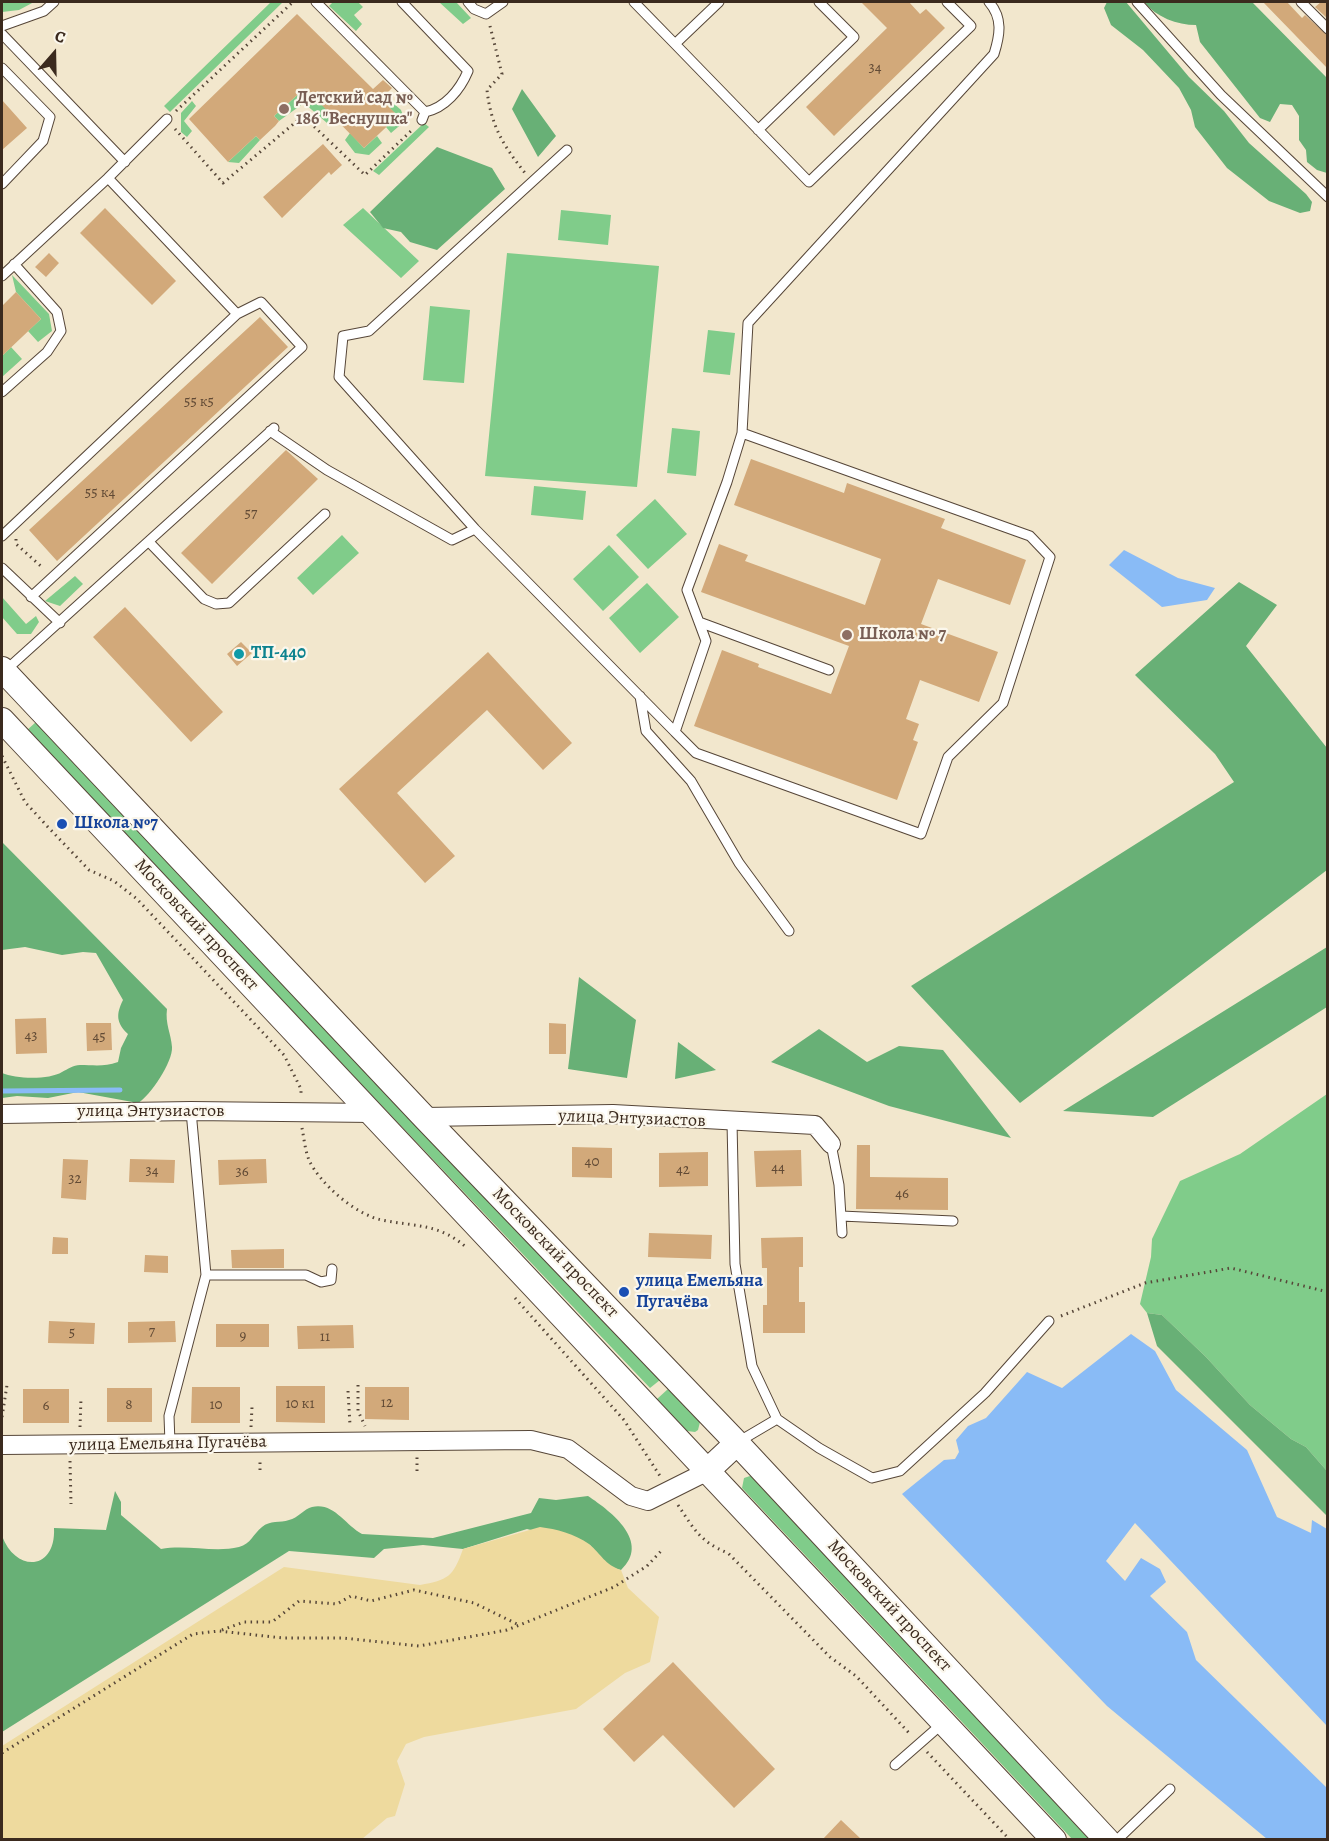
<!DOCTYPE html>
<html>
<head>
<meta charset="utf-8">
<style>
	body { margin:0 }
	#map { position:relative; width:1329px; height:1841px; overflow:hidden; background:#f2e7cd; font-family:Alegreya,serif }
	canvas { display:block }
	.frame { position:absolute; inset:0; border:3px solid #3b2a1e; pointer-events:none }
	.north { position:absolute; left:24px; top:24px; width:60px; height:60px; -webkit-text-stroke:4px #fbf7ec; paint-order:stroke; rotate:20deg; font-size:16px; font-weight:700; line-height:24px; text-align:center; color:#3b2a1e }
	.north::after { content:''; display:block; margin:auto; width:21px; height:27px; background:#3b2a1e; clip-path:polygon(50% 0,100% 100%,50% 72%,0 100%) }
</style>
</head>
<body>
<div id="map">
<canvas width="1329" height="1841"></canvas>
<div class="frame"></div>
<div class="north">С</div>
</div>
<script>
const ctx = document.querySelector('canvas').getContext('2d');
ctx.lineJoin = 'round';
function paint(path, color) {
  ctx.fillStyle = color;
  ctx.fill(path, 'evenodd');
}
function trace(path, color, width, dash) {
  ctx.strokeStyle = color;
  ctx.lineWidth = width;
  ctx.lineCap = dash ? 'butt' : 'round';
  ctx.setLineDash(dash || []);
  ctx.stroke(path);
}
function write(font, color, halo, rows, align = 'center') {
  ctx.font = font + ' Alegreya,serif';
  ctx.lineWidth = 4.5;
  ctx.setLineDash([]);
  ctx.textBaseline = 'middle';
  ctx.strokeStyle = halo;
  ctx.fillStyle = color;
  for (const [text, x, y, turn = 0] of rows) {
    ctx.save();
    ctx.translate(x, y);
    ctx.rotate((+turn || 0) * Math.PI / 180);
    ctx.textAlign = isNaN(turn) ? turn : align;
    if (halo) ctx.strokeText(text, 0, 0);
    ctx.fillText(text, 0, 0);
    ctx.restore();
  }
}
const green = new Path2D(`
	M2,2H34L19,10L2,12Z
	M271,2H283L170,112L164,106Z
	M333,2H358L363,7L354,15L362,24L356,31L329,6Z
	M439,2H456L471,18L463,24Z
	M305,88L334,116L327,123L304,103L279,121L274,116Z
	M192,101L196,106L184,121L192,131L187,137L181,132V113Z
	M392,102L401,110L405,121L391,133L386,127L397,116L388,106Z
	M424,123L429,127L379,175L373,171Z
	M350,133L364,148L377,136L382,143L369,155L355,153L345,140Z
	M256,136L260,140L239,163L228,162Z
	M363,208L419,261L401,278L343,225Z
	M561,210L611,215L608,245L558,240Z
	M507,253L659,266L637,487L485,476Z
	M12,275L49,314L52,331L38,342L28,331L41,319L16,292Z
	M430,306L470,310L464,383L423,380Z
	M708,330L735,333L730,375L703,372Z
	M11,347L22,359L2,377V356Z
	M672,428L700,431L696,476L667,473Z
	M534,486L586,491L583,520L531,515Z
	M655,499L687,534L648,569L616,535Z
	M342,535L359,553L313,595L297,578Z
	M609,545L639,577L603,611L573,579Z
	M75,576L83,584L60,606L45,601Z
	M647,583L679,617L640,653L609,618Z
	M2,597L26,624L36,616L39,622L31,634H17L2,617Z
	M36,722L660,1380L650,1388L26,731Z
	M1327,1094V1471L1306,1447L1291,1439L1250,1405L1206,1357L1162,1315L1147,1313L1140,1304L1151,1257L1152,1239L1180,1181L1240,1154Z
	M668,1389L700,1422L698,1430L695,1432L687,1431L657,1399Z
	M753,1475L1095,1839H1072L742,1488L744,1478Z`);
const forest = new Path2D(`
	M1107,2H1126L1189,77L1224,111L1249,143L1306,194L1312,202L1310,211L1300,213L1269,201L1227,168L1195,127L1191,110L1179,88L1143,50L1111,25L1104,8Z
	M1144,2H1252L1327,78V173L1317,170L1307,162L1306,150L1299,140V116L1292,105L1280,104L1270,122L1260,118L1200,42L1196,25C1177,25 1156,17 1144,2Z
	M522,89L556,136L538,157L512,109Z
	M437,147L492,168L505,189L437,250L410,242L401,232L383,228L370,212Z
	M1239,582L1277,605L1246,646L1327,748V870L1020,1103L911,986L1234,782L1215,754L1135,675Z
	M2,842L167,1009C165,1024 171,1033 172,1047C173,1062 150,1096 138,1103L78,1092L48,1098L17,1096L2,1098V1073C16,1079 49,1080 62,1072C68,1069 73,1065 80,1065C94,1065 104,1067 118,1062L121,1048L128,1034C116,1023 116,1014 123,1000L96,953L83,952L62,955L25,947L2,950Z
	M1327,947V1007L1153,1117L1063,1111Z
	M579,977L636,1020L627,1078L568,1069Z
	M819,1029L867,1062L899,1046L943,1050L1011,1138L889,1106L771,1062Z
	M678,1042L716,1070L675,1079Z
	M1147,1313L1162,1315L1206,1357L1250,1405L1291,1439L1306,1447L1327,1471V1516L1157,1346Z
	M115,1491L121,1502V1515L161,1549C186,1544 214,1553 239,1547C251,1544 253,1534 262,1527C270,1520 280,1523 289,1520C298,1518 304,1509 312,1507C334,1502 345,1525 362,1534L433,1538L531,1513L539,1498L556,1500L588,1496C612,1512 651,1542 621,1570L609,1567L590,1545L527,1529L463,1549L423,1545L384,1549L374,1558L289,1551L2,1732V1536C16,1573 56,1571 54,1528L106,1530Z`);
const sand = new Path2D(`
	M540,1527C556,1529 575,1534 589,1544C601,1554 605,1565 621,1570L628,1588L659,1617L650,1662L625,1673L576,1709L424,1737L406,1744L397,1761L405,1784L395,1816L387,1818L362,1839H2V1746L284,1567L420,1585C448,1580 453,1577 463,1549Z`);
const water = new Path2D(`
	M1124,550L1178,578L1215,588L1207,600L1162,607L1109,565Z
	M1131,1334L1155,1351L1176,1390L1247,1450L1277,1517L1311,1533L1312,1520L1327,1529V1726L1135,1523L1106,1561L1125,1581L1141,1558L1160,1569L1166,1582L1150,1596L1187,1632L1196,1660L1327,1788V1839H1267L1107,1706L902,1494L944,1460L955,1459L959,1452L956,1440L968,1426L986,1418L1027,1372L1062,1388Z`);
const stream = new Path2D(`
	M2,1091L120,1090`);
const building = new Path2D(`
	M861,2H909L920,14L926,9L945,28L834,136L806,107L887,28Z
	M1263,2H1287L1302,18L1305,15L1328,36V69Z
	M1321,2H1328V19L1315,7Z
	M297,14L373,89L383,80L392,88L381,99L398,116L364,148L305,88L274,116L279,121L275,126L260,140L256,136L228,162L189,119Z
	M2,100L27,128L2,150Z
	M323,144L342,165L331,175L329,172L282,218L263,197Z
	M105,208L176,281L152,305L80,233Z
	M49,253L59,263L46,277L35,267Z
	M16,292L41,319L2,356V306Z
	M260,317L288,347L57,561L29,530Z
	M286,450L318,479L212,584L181,553Z
	M751,459L844,493L847,483L945,519L941,528L1026,560L1010,605L938,579L921,624L998,652L979,702L920,680L906,719L919,724L913,740L918,742L897,800L694,726L722,650L759,664L758,667L831,694L849,646L701,592L719,544L748,555L745,561L865,605L881,559L734,505Z
	M125,607L223,712L191,742L93,637Z
	M241,642L252,653L237,666L227,654Z
	M488,652L572,743L543,770L487,710L397,793L455,856L425,883L339,789Z
	M46,1018L47,1053L16,1054L15,1019Z
	M86,1023H111L112,1050L87,1051Z
	M549,1023L566,1024V1054H549Z
	M857,1145H870V1177L948,1178V1210L856,1209Z
	M572,1147L612,1148V1178L572,1177Z
	M801,1150L802,1186L756,1187L754,1151Z
	M708,1152V1186L659,1187V1153Z
	M63,1159L88,1160L86,1200L61,1198Z
	M130,1159L175,1160L174,1183L129,1182Z
	M266,1159L267,1183L219,1185L218,1160Z
	M649,1233L712,1235L711,1259L648,1257Z
	M53,1237L68,1238V1254H52Z
	M803,1237V1267H799V1302H805V1333H763V1305H767V1268H762L761,1238Z
	M284,1249V1268H232L231,1250Z
	M145,1255L168,1256V1273L144,1272Z
	M49,1321L95,1323L94,1344L48,1343Z
	M175,1321L176,1342L128,1343V1322Z
	M216,1324H269V1347H216Z
	M353,1325L354,1348L298,1349L297,1326Z
	M276,1386H325V1423L276,1422Z
	M192,1387H240V1423H191Z
	M365,1387H409V1420L365,1419Z
	M107,1388H152V1422H107Z
	M23,1389H69V1423H23Z
	M673,1662L775,1769L734,1808L663,1735L634,1762L603,1729Z
	M841,1820L861,1839H823Z`);
const path = new Path2D(`
	M490,26L502,74L487,90C491,126 503,145 525,173
	M176,111L293,2
	M175,129L223,183L303,116L365,175L413,129
	M16,539V544L43,568
	M2,756L25,802L47,826L89,870L114,881L137,899L284,1055L301,1089V1095
	M302,1128C304,1138 305,1150 309,1160C320,1184 356,1215 382,1220C416,1227 439,1223 467,1248
	M515,1298L624,1420L660,1476
	M1061,1316L1145,1283L1231,1268L1328,1292
	M358,1385V1411L365,1426
	M348,1391L350,1425
	M2,1417L7,1385
	M80,1427L81,1398
	M251,1427L252,1407
	M70,1461L71,1504
	M260,1470V1459
	M417,1471V1457
	M678,1505C694,1529 700,1542 728,1553L830,1657L856,1676L910,1734
	M222,1630L244,1622H272L299,1601L337,1604L351,1596L371,1601L414,1590L474,1603L519,1625
	M927,1752L1010,1840
	M2,1753L193,1634L219,1631L283,1638H343L419,1646L507,1630L614,1587L647,1566L662,1550`);
const service = new Path2D(`
	M316,2L425,112
	M402,2L468,71C460,90 445,108 425,112L422,120
	M468,2L474,9L486,14L503,2
	M634,2L675,44L719,2
	M1137,2L1221,95L1328,197
	M1301,2L1328,29
	M2,26L44,11L54,2
	M2,34L125,162
	M675,44L809,182L971,26L947,2
	M2,68L50,117L43,141L2,184
	M758,130L854,37L819,2
	M567,150L369,331L343,336L339,377L475,529L675,732
	M108,178L167,119
	M2,276L108,178L237,314
	M2,392L47,352L61,331L57,312L14,264
	M270,431L327,470L452,540L475,529
	M742,433L727,482L687,590L706,641L675,732L696,753L921,834L948,757L1003,703L1050,557L1030,536L742,433L748,323L994,54C1000,35 1003,18 989,2
	M2,536L237,314L261,302L302,347L31,597
	M149,542L204,599L216,604L229,603L325,514
	M2,568L60,623
	M699,622L829,670
	M6,670L274,428
	M640,696L646,731L691,781L739,863L789,931
	M732,1122L735,1264L752,1366L777,1419L819,1448L872,1478L900,1471L985,1393L1049,1321
	M831,1144L839,1185L842,1233
	M841,1216L953,1221
	M206,1275H306L321,1282L331,1280L332,1269
	M738,1442L777,1419
	M170,1443L169,1416L206,1275L191,1111
	M895,1765L943,1723
	M1117,1840L1170,1789`);
const minor = new Path2D(`
	M2,1114L191,1111L373,1113
	M424,1117L613,1114L815,1125L831,1144
	M2,1445L531,1440L568,1449L631,1496L648,1501L706,1472`);
const secondary = new Path2D(`
	M2,669L424,1117L737,1443L1107,1840
	M2,720L1054,1840
	M706,1472L737,1443`);
const markers = [
	[284,109,6,"#8d6e63"],
	[847,635,6,"#8d6e63"],
	[239,654,6,"#0f9aa8"],
	[62,824,6,"#1a4fb4"],
	[624,1292,6,"#1a4fb4"]
];
const numberNames = [
	["34",875,68],
	["55 к5",199,402],
	["55 к4",100,493],
	["57",251,514],
	["43",31,1036],
	["45",99,1037],
	["40",592,1162],
	["44",778,1168],
	["42",683,1170],
	["34",152,1171],
	["36",242,1172],
	["32",75,1179],
	["46",902,1194],
	["7",152,1332],
	["5",72,1333],
	["9",243,1336],
	["11",325,1337],
	["12",387,1403],
	["10 к1",300,1404],
	["8",129,1405],
	["10",216,1405],
	["6",46,1406]
];
const educationNames = [
	["Детский сад №",296,99],
	["186 \"Веснушка\"",296,120],
	["Школа № 7",859,635]
];
const cultureNames = [
	["ТП-440",251,654]
];
const transitNames = [
	["Школа №7",74,824],
	["улица Емельяна",636,1282],
	["Пугачёва",636,1303]
];
const streetNames = [
	["Московский проспект",196,925,47],
	["улица Энтузиастов",151,1112],
	["улица Энтузиастов",632,1119,2],
	["Московский проспект",555,1253,46],
	["улица Емельяна Пугачёва",168,1444,-1],
	["Московский проспект",889,1606,47]
];
paint(green, '#80cc8a');
paint(forest, '#68b076');
paint(sand, '#eeda9e');
paint(water, '#89bbf6');
trace(stream, '#89bbf6', 5);
paint(building, '#d2a97a');
trace(service, '#564638', 11);
trace(minor, '#564638', 20);
trace(secondary, '#564638', 26);
trace(path, '#564638', 3, [1.5, 4.5]);
trace(service, '#fff', 9);
trace(minor, '#fff', 18);
trace(secondary, '#fff', 24);
for (const [x, y, r, color] of markers) {
  const dot = new Path2D();
  dot.arc(x, y, r, 0, 2 * Math.PI);
  ctx.fillStyle = color;
  ctx.fill(dot);
  trace(dot, '#fbf7ec', 2);
}
write('15px', '#614a35', null, numberNames);
write('bold 18px', '#785e54', '#fbf7ec', educationNames, 'left');
write('bold 18px', '#0d838f', '#fbf7ec', cultureNames, 'left');
write('bold 18px', '#164399', '#fbf7ec', transitNames, 'left');
write('18px', '#3b2a1e', '#fbf7ec', streetNames);
</script>
</body>
</html>
